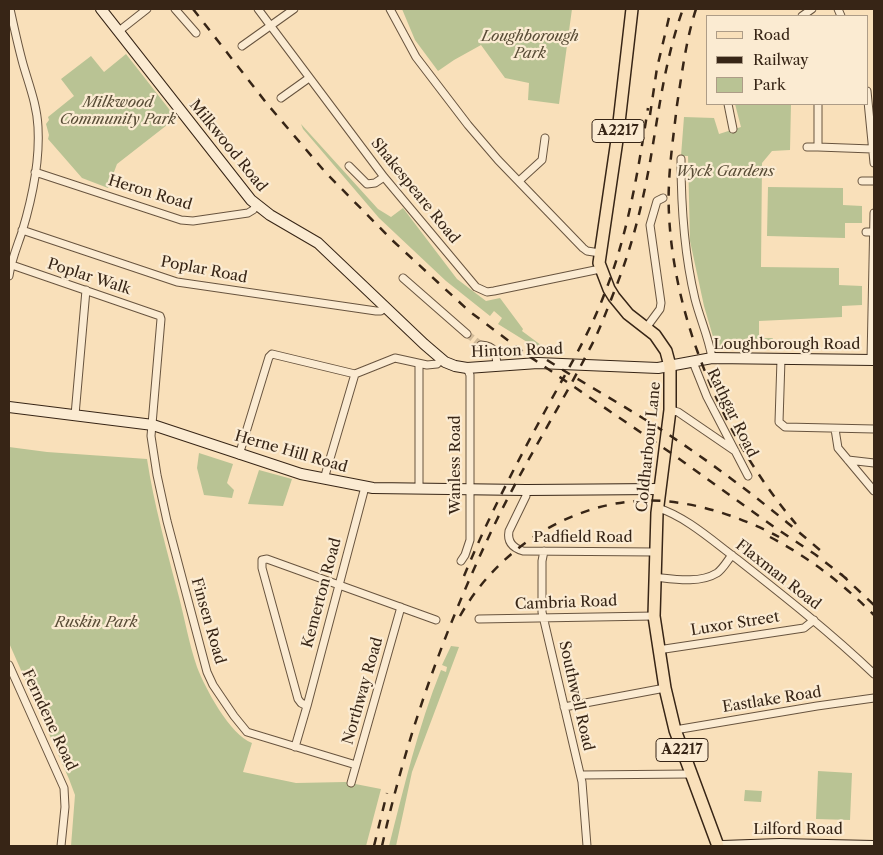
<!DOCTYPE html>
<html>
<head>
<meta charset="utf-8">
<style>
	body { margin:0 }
	#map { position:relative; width:883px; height:855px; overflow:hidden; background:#f9e0ba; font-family:"Libre Caslon Text",serif }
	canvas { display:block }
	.frame { position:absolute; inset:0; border:10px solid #372516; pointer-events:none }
	.legend { position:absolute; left:706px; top:15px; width:162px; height:90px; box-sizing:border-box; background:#fbebd2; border:1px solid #ad9c87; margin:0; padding:6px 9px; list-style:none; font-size:15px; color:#372516 }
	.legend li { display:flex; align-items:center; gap:10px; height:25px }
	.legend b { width:25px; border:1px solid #ad9c87 }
</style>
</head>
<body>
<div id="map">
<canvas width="883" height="855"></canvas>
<div class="frame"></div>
<ul class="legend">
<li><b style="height:6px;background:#f9e0ba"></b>Road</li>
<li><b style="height:6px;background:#372516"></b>Railway</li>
<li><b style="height:14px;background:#b9c394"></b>Park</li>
</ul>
</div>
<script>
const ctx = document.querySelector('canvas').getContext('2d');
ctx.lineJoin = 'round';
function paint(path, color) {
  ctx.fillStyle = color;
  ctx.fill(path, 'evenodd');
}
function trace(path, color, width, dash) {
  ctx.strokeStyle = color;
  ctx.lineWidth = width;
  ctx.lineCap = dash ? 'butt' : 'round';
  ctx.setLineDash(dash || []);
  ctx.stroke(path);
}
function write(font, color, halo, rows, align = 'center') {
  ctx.font = font + ' "Libre Caslon Text",serif';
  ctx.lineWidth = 4.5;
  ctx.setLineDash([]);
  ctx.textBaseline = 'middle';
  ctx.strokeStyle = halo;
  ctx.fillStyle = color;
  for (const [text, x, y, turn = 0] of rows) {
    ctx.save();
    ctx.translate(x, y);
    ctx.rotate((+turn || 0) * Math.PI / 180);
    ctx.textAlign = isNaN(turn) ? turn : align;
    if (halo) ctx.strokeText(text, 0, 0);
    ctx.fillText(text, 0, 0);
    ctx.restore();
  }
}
const green = new Path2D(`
	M402,9H572L559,104L528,100L529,83L505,78L481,45L454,60L438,71L415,40Z
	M126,54L176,118L117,164L108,188L82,178L48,139L49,135L46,124L49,120L48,117L74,96L61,79L91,56L104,72Z
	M735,104H791L790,150L772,151L762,163L761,267L839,268V285L862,286V305L842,306V317L759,321V338H773L772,348L758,349L716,347L704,306L690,241L688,156H681L684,117L714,118L719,134L741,127Z
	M301,124L378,209L391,217L403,208L457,279L486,301L500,298L523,329L522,331L553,354L548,355L498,324L502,318L494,311L490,316L446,281L379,218L303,129Z
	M768,187L843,188V205L862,206V223H845V238L767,236Z
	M9,447L47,452L147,459C154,505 167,551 179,597C185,620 189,644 197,667C205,688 230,735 252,743L243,772L296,783L345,782L381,789L366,846H71L75,795L69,779L9,643Z
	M199,453L233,464L227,483L234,490L232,498L204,495L197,468Z
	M259,470L292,479L283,506L248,504Z
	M451,646L459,647L412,772L396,846H389C404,787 418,727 441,670L446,672L447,667L442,665Z
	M818,771L852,773L850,820L816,819Z
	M745,790L762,791L761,802L744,801Z`);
const streetTunnel = new Path2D(`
	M467,334L481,345`);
const street = new Path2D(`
	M175,9L196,33
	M258,9L384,177L476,287L487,292L494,291L600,269
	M390,9L416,57L468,125L498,160L583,248L587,251L600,253
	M838,9L841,16
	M802,16L812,9
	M119,31L147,9
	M242,46L294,9
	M867,91L874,163
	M281,98L309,78
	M728,104L733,129
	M818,104V147L872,149
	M807,147H818
	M681,159C681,206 684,253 695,299C700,319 709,338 712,358
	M349,166L367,184L375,183L384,177
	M35,172L181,220L193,221L248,213L253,210L257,205
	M519,181L542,160L545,138
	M862,181H874
	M22,230L177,282L376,311H381L384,307
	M866,232H874
	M9,264L160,316L161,319L151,436L157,475L167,521L207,672L213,685L234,716L247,732L356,765
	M9,276C11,261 17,247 22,232C32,199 40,162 38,127C37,105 29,85 23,64C18,46 14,27 10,9
	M403,278L467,334
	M646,328L660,309L661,303L650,225L657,201L663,198
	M481,345C495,346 496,352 497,365
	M781,359L779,422L785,427L874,429
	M871,360L874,213
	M693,362L707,397L748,476
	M670,410L678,412L735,451
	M75,415L86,290
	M835,429L838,448L874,491
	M239,455L269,357L272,354L355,374L395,358L427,365L437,364L442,359
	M848,460L874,463
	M324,479L355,374
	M419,489V364
	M526,490V496L509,531C507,542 513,548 523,551L655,552
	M658,508C685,516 714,542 737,559C784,596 831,633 874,674
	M544,551L542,561V612L582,782L587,846
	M461,561L465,555L470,540V375L467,368
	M654,577C673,579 699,584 717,573C723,569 727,561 732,555
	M479,619L654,616
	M658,650L804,628L814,620
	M9,665L64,788L65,807L61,846
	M307,706L365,487
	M564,707L665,688
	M675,730L817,706L874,698
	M295,747L307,706L301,703L298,699L262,568V560L267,559L436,620
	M581,775L690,774
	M351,783L401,607`);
const secondary = new Path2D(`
	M101,9L251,200L270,215L318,243L424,344L445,362L455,366L467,368L538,363L658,368L712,358L874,360
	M9,407L153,425L301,474L373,488L526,490L660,489
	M722,846L780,844L874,846`);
const primary = new Path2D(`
	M632,9L617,140L599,263L609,289L614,297L628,314L655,335L666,351L670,366V410L657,513L654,616L665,688L675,730L718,846`);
const rail = new Path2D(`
	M193,9L268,105L326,173L392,240L469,311L526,354L671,453L777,529L816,555L847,579
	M696,9C686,40 682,73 677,105C673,141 667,178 669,214C674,323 726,442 796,524
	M650,115L657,68L671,9
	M547,360C583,383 621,404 657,427C714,464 769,506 821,551
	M770,537C810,558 843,584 874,615
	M841,574L874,605
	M464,576C487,520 515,466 544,413C565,374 588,337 604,295C628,235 638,171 648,108
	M460,616C500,545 581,495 663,501C703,504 743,518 779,537
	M374,846L387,793
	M382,846C406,738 443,633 491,532C520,470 558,411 589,350C599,332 606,312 614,292C631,250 642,207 650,162C659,110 665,59 683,9`);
const shields = [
	[618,131,52],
	[682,750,52]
];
const shieldNames = [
	["A2217",618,131],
	["A2217",682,750]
];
const parkNames = [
	["Loughborough",530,37],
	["Park",530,54],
	["Milkwood",118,103],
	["Community Park",118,120],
	["Wyck Gardens",725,172],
	["Ruskin Park",96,623]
];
const streetNames = [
	["Milkwood Road",228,146,51],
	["Shakespeare Road",415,191,51],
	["Heron Road",150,193,17],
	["Poplar Road",204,270,11],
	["Poplar Walk",89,277,18],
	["Loughborough Road",787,345],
	["Hinton Road",517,351,-2],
	["Rathgar Road",732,413,64],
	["Coldharbour Lane",649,447,-84],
	["Herne Hill Road",291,452,16],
	["Wanless Road",456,465,-90],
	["Padfield Road",583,538],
	["Flaxman Road",778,575,38],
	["Kemerton Road",322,593,-75],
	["Cambria Road",566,603,-2],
	["Finsen Road",208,621,74],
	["Luxor Street",735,624,-9],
	["Northway Road",363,691,-74],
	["Southwell Road",576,696,77],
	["Eastlake Road",772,700,-9],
	["Ferndene Road",49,720,65],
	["Lilford Road",798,830]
];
paint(green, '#b9c394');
trace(streetTunnel, '#d2bb99', 7, [7, 3.5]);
trace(street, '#68543f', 9);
trace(secondary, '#372516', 12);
trace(primary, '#372516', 14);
trace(street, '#fbebd2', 7);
trace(secondary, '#fbebd2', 10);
trace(primary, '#f9e0ba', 11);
trace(rail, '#372516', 2.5, [9, 9]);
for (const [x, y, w] of shields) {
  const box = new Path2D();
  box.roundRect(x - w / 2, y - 11.5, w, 23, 4);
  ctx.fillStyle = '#fbebd2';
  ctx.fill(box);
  trace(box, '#372516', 1);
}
write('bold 14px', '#372516', null, shieldNames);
write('italic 15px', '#584c36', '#fbebd2', parkNames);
write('15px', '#372516', '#fbebd2', streetNames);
</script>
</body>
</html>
